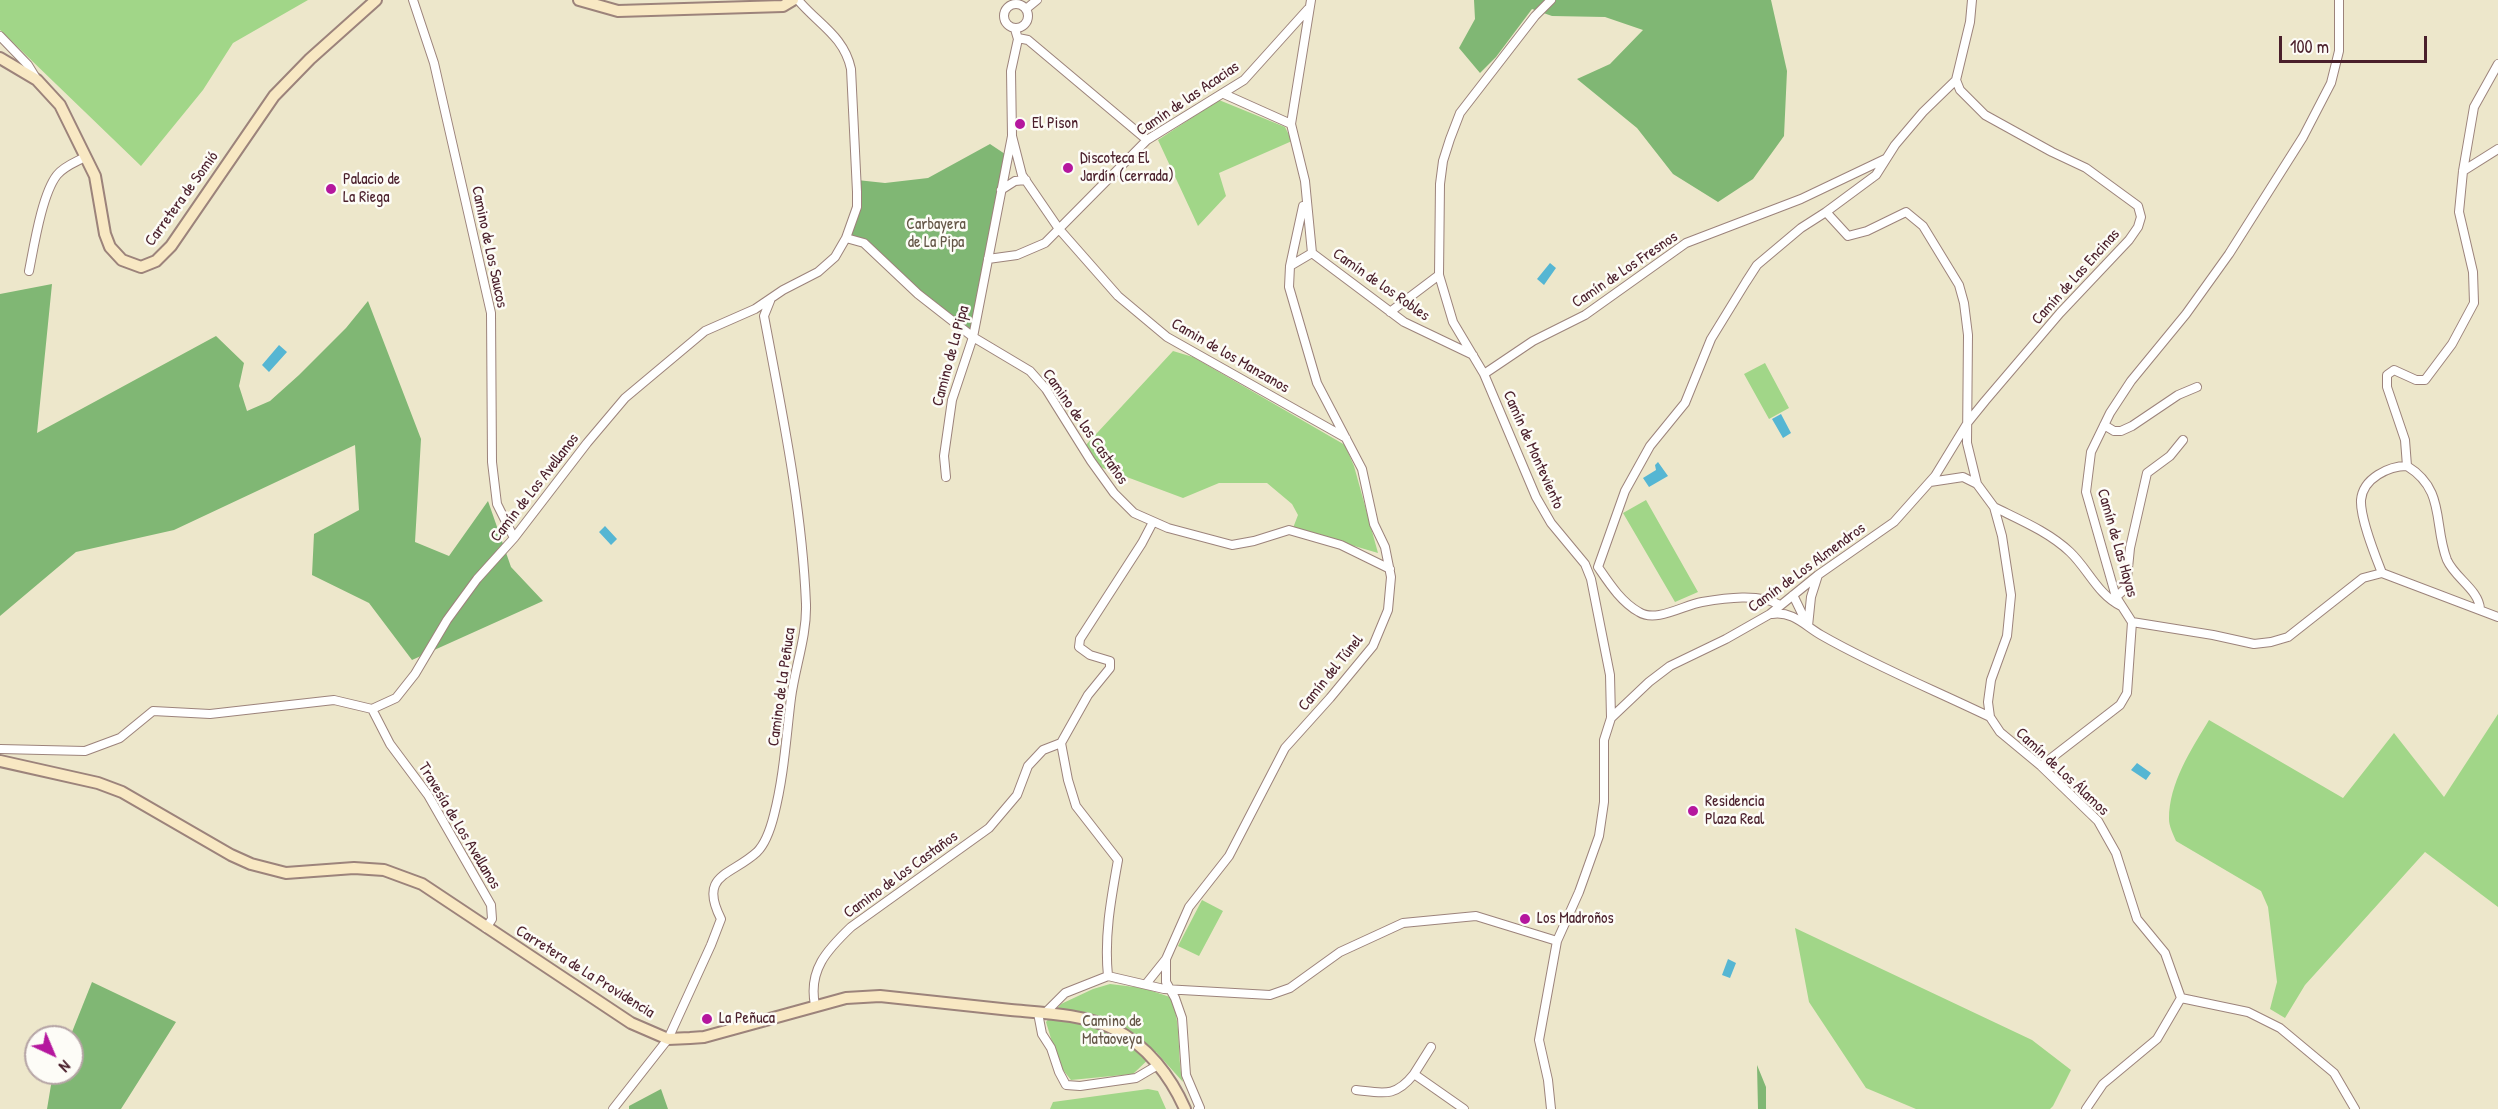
<!DOCTYPE html>
<html>
<head>
<meta charset="utf-8">
<style>
	body { margin:0 }
	#map { position:relative; width:2498px; height:1109px; overflow:hidden; background:#ede7cb; font-family:"Patrick Hand",sans-serif }
	canvas { display:block }
	.north { position:absolute; left:24px; top:1025px; width:60px; height:60px; box-sizing:border-box; background:#fdfcf7; border:2px solid #b5a4a5; border-radius:50%; rotate:136deg; font-size:16px; font-weight:700; line-height:24px; text-align:center; color:#4a1f2b }
	.north::after { content:''; display:block; margin:auto; width:21px; height:27px; background:#b5179e; clip-path:polygon(50% 0,100% 100%,50% 72%,0 100%) }
	.scale { position:absolute; left:2279px; top:36px; width:148px; height:27px; box-sizing:border-box; border:3px solid #4a1f2b; border-top:0; padding-left:8px; font-size:18px; line-height:21px; white-space:nowrap; color:#4a1f2b; -webkit-text-stroke:4px #fdfcf7; paint-order:stroke }
</style>
</head>
<body>
<div id="map">
<canvas width="2498" height="1109"></canvas>
<div class="north">N</div>
<div class="scale">100 m</div>
</div>
<script>
const ctx = document.querySelector('canvas').getContext('2d');
ctx.lineJoin = 'round';
function paint(path, color) {
  ctx.fillStyle = color;
  ctx.fill(path, 'evenodd');
}
function trace(path, color, width, dash) {
  ctx.strokeStyle = color;
  ctx.lineWidth = width;
  ctx.lineCap = dash ? 'butt' : 'round';
  ctx.setLineDash(dash || []);
  ctx.stroke(path);
}
function write(font, color, halo, rows, align = 'center') {
  ctx.font = font + ' "Patrick Hand",sans-serif';
  ctx.lineWidth = 5;
  ctx.setLineDash([]);
  ctx.textBaseline = 'middle';
  ctx.strokeStyle = halo;
  ctx.fillStyle = color;
  for (const [text, x, y, turn = 0] of rows) {
    ctx.save();
    ctx.translate(x, y);
    ctx.rotate((+turn || 0) * Math.PI / 180);
    ctx.textAlign = isNaN(turn) ? turn : align;
    if (halo) ctx.strokeText(text, 0, 0);
    ctx.fillText(text, 0, 0);
    ctx.restore();
  }
}
const green = new Path2D(`
	M0,0H308L233,43L203,90L141,166L0,30Z
	M1219,100L1285,127L1292,141L1219,173L1226,196L1198,226L1158,140Z
	M1173,351L1193,357L1345,445L1354,466L1378,553L1293,528L1298,515L1292,504L1267,483H1219L1183,498L1100,467L1085,446Z
	M1765,363L1789,408L1769,419L1744,374Z
	M1646,500L1698,592L1675,602L1623,513Z
	M2498,714V907L2425,852L2305,985L2285,1018L2270,1009L2277,982L2268,907L2261,891L2176,841C2173,834 2169,826 2169,819C2169,783 2191,750 2209,720L2343,798L2394,733L2444,797Z
	M1202,900L1223,911L1199,956L1178,946Z
	M1795,928L2032,1040L2071,1070L2053,1106L2050,1109H1916L1866,1088L1809,1002Z
	M1110,984L1143,988L1170,997C1183,1025 1176,1054 1183,1082L1156,1052L1133,1074L1071,1080L1059,1065L1046,1022L1061,1004L1093,989Z
	M1148,1089L1158,1091L1166,1109H1050L1053,1102Z`);
const forest = new Path2D(`
	M1474,0H1771L1787,71L1784,136L1753,179L1718,202L1673,174L1637,128L1577,79L1610,64L1643,30L1605,17L1552,16L1532,9L1496,57L1480,73L1459,48L1475,19Z
	M990,144L1008,156L973,337L864,243L846,238L853,221L857,180L885,183L928,178Z
	M52,284L37,433L216,336L244,363L239,386L247,411L270,401L299,375L346,328L368,301L421,439L415,542L449,556L488,501L511,567L543,601L412,660L369,603L312,575L314,534L359,510L355,445L174,530L76,552L0,616V294Z
	M92,982L176,1022L121,1109H47L51,1085L56,1073H72V1037H70Z
	M1757,1065L1766,1087V1109H1758Z
	M661,1089L668,1109H629V1106Z`);
const water = new Path2D(`
	M1550,263L1556,268L1544,285L1537,279Z
	M279,345L287,352L269,372L262,365Z
	M1781,414L1791,433L1783,438L1772,419Z
	M1658,462L1668,476L1649,487L1643,478L1656,470L1655,465Z
	M605,526L617,539L611,545L599,532Z
	M2137,763L2151,773L2146,780L2131,770Z
	M1728,959L1736,963L1730,978L1722,975Z`);
const street = new Path2D(`
	M413,0L434,63L491,313L492,462L497,504L514,538
	M1311,0L1291,124L1305,181L1312,253L1404,322L1473,355
	M1551,0L1535,16L1460,113L1450,139L1443,161L1440,184L1439,275L1453,322L1484,374L1536,497L1551,523L1585,564L1591,579L1610,675L1611,718L1604,740V802L1599,836L1579,892L1557,941L1539,1040L1548,1080L1551,1109
	M2339,0V51L2331,83L2303,137L2229,254L2186,314L2131,381L2110,413L2091,452L2086,492L2116,597L2132,622L2213,635L2254,644L2271,642L2288,637L2363,578L2382,573L2498,617
	M1004 16a12 12 0 1 1 24 0a12 12 0 1 1-24 0Z
	M1026,9L1037,0
	M0,36L28,65L36,78
	M1018,38L1028,40L1147,140
	M1956,80L1923,112L1895,145L1876,175L1826,212L1848,236L1867,231L1906,212L1923,226L1959,285L1964,303L1968,335L1967,443L1977,484L1994,507L2002,536L2011,595L2007,636L1991,680L1988,702L1990,717
	M1224,94L1291,124
	M1012,136L1022,175L1059,229L1118,296L1167,337L1346,438
	M2463,171L2498,149
	M1001,190L1015,181L1026,180
	M846,238L864,243L918,294L973,337L1030,371L1046,389L1091,461L1114,493L1134,513L1168,528L1232,545L1254,541L1289,530L1341,545L1390,569
	M988,259L1017,255L1045,243L1147,140L1244,80L1308,9
	M1290,266L1303,206
	M29,271C34,246 42,194 57,175C64,166 76,162 85,157
	M1390,312L1439,275
	M1484,374L1533,341L1585,315L1686,243L1801,199L1885,159
	M2104,425L2114,431H2121L2132,426L2178,395L2197,387
	M946,477L944,456L952,400L973,337L1012,136L1011,71L1018,39L1015,29
	M1930,482L1963,477L1977,484
	M1994,507C2020,520 2049,532 2070,552C2088,569 2098,595 2121,606
	M2382,573C2375,555 2360,518 2361,500C2363,478 2389,466 2407,466
	M1793,595L1807,624
	M2116,597L2126,588L2130,548L2147,473L2170,456L2183,440
	M1780,605C1760,593 1725,598 1702,602C1684,605 1656,623 1639,612C1621,602 1609,583 1598,567L1625,491L1650,446L1685,403L1711,339L1746,282L1757,265L1801,228L1826,212
	M2480,609C2479,590 2455,578 2447,560C2433,524 2446,490 2407,466L2405,440L2387,387V375L2394,370L2416,380H2425L2452,344L2474,303L2473,272L2459,212L2463,171L2474,107L2498,64
	M1772,614C1793,611 1804,625 1821,635C1875,666 1934,690 1990,717L2000,732L2041,766L2098,821L2116,853L2137,919L2165,953L2181,998L2248,1012L2280,1028L2334,1073L2355,1109
	M1808,626L1811,597L1818,575
	M372,709L390,744L428,795L491,905L492,919L486,928
	M1611,718L1649,682L1670,666L1726,639L1770,614L1818,575L1894,522L1935,476L1968,422L1985,401L2060,313L2129,240L2138,227L2141,217L2138,206L2086,168L2052,152L1985,115L1960,90L1956,80L1970,22L1972,0
	M1061,743L1068,780L1076,806L1118,860C1111,899 1104,936 1108,976
	M0,749L85,751L120,738L153,711L210,714L334,700L372,709L396,698L415,674L447,620L477,579L514,538L587,443L625,398L705,331L755,309L783,290L818,272L835,257L846,238L857,207V192L851,69C844,36 818,24 798,0
	M2041,766L2120,705L2127,693L2132,622
	M1166,959V982L1175,998L1182,1018L1186,1075L1200,1108L1198,1109
	M1146,984L1166,959L1189,907L1229,856L1285,748L1330,698L1373,646L1388,610L1391,577L1385,547L1374,524L1362,469L1317,383L1289,287L1290,266L1312,253
	M815,1005C808,970 827,950 851,927L989,828L1017,795L1028,766L1043,750L1061,743L1088,695L1110,668V661L1090,655L1079,647L1080,639L1142,543L1153,522
	M1038,1013L1042,1034L1051,1048L1059,1072L1066,1085L1080,1086L1136,1078L1158,1065
	M1045,1013L1065,993L1108,976L1164,989L1270,995L1290,988L1340,952L1403,923L1476,916L1557,941
	M1431,1047L1414,1074L1464,1109
	M1356,1090C1383,1093 1395,1098 1414,1074
	M613,1109L668,1039L711,945L721,919C698,874 731,876 757,852C766,843 771,827 774,815C784,776 786,738 791,698C795,667 807,636 806,604C802,507 782,412 764,316L770,301
	M2086,1109L2103,1084L2157,1039L2181,998`);
const secondary = new Path2D(`
	M579,0L618,11L783,6L793,0
	M0,58L37,80L60,105L95,176L105,234L110,247L122,260L141,267L156,261L171,246L274,96L310,59L376,0
	M0,761L98,783L122,792L231,855L251,864L286,873L354,868L384,870L422,884L631,1023L668,1039L690,1038L704,1037L846,998L880,996C923,1001 967,1005 1011,1010C1045,1013 1083,1014 1114,1029C1147,1045 1171,1077 1185,1109`);
const markers = [
	[1020,124,6,"#b5179e"],
	[1068,168,6,"#b5179e"],
	[331,189,6,"#b5179e"],
	[1693,811,6,"#b5179e"],
	[1525,919,6,"#b5179e"],
	[707,1019,6,"#b5179e"]
];
const streetNames = [
	["Camín de las Acacias",1188,99,-34],
	["Carretera de Somió",182,199,-54],
	["Camino de Los Saucos",489,247,78],
	["Camín de Los Fresnos",1625,270,-34],
	["Camín de Las Encinas",2076,277,-48],
	["Camín de los Robles",1381,285,35],
	["Camino de La Pipa",951,356,-75],
	["Camin de los Manzanos",1230,356,30],
	["Camino de los Castaños",1085,427,55],
	["Camín de Monteviento",1533,450,66],
	["Camín de Los Avellanos",535,488,-52],
	["Camín de Las Hayas",2117,543,74],
	["Camín de Los Almendros",1807,568,-36],
	["Camín del Túnel",1331,673,-51],
	["Camino de La Peñuca",782,687,-82],
	["Camín de Los Álamos",2062,772,43],
	["Travesía de Los Avellanos",459,826,59],
	["Camino de los Castaños",901,875,-36],
	["Carretera de La Providencia",585,972,32]
];
const poiNames = [
	["El Pison",1032,124],
	["Discoteca El",1080,159],
	["Jardín (cerrada)",1080,177],
	["Palacio de",343,180],
	["La Riega",343,198],
	["Residencia",1705,802],
	["Plaza Real",1705,820],
	["Los Madroños",1537,919],
	["La Peñuca",719,1019]
];
const parkNames = [
	["Carbayera",936,225],
	["de La Pipa",936,243],
	["Camino de",1112,1022],
	["Mataoveya",1112,1040]
];
paint(green, '#a1d688');
paint(forest, '#80b774');
paint(water, '#55b6d3');
trace(street, '#9c837b', 10);
trace(secondary, '#9c837b', 14);
trace(street, '#fff', 8);
trace(secondary, '#f8e8c3', 10);
for (const [x, y, r, color] of markers) {
  const dot = new Path2D();
  dot.arc(x, y, r, 0, 2 * Math.PI);
  ctx.fillStyle = color;
  ctx.fill(dot);
  trace(dot, '#fdfcf7', 2);
}
write('16px', '#4a1f2b', '#fdfcf7', streetNames);
write('16px', '#4a1f2b', '#fdfcf7', poiNames, 'left');
write('16px', '#645647', '#fdfcf7', parkNames);
</script>
</body>
</html>
